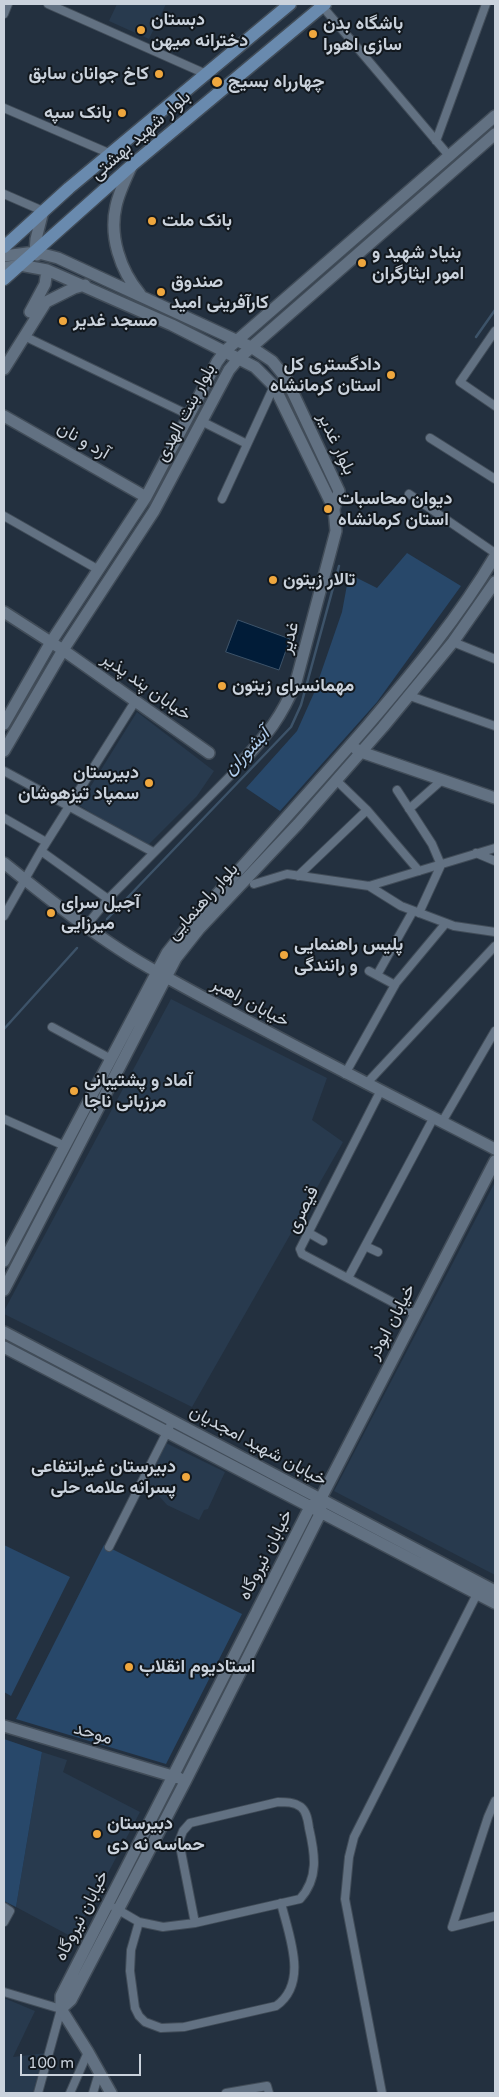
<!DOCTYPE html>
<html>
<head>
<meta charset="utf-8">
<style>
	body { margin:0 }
	#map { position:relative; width:499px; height:2097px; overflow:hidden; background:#23303f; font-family:"Varela Round",sans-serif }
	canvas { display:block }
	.frame { position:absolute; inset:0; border:5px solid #cad2dc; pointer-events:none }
	.scale { position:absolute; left:20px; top:2054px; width:121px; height:22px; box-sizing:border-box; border:2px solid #cad2dc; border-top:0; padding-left:6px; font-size:15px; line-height:18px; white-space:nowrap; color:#cad2dc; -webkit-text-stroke:4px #12181e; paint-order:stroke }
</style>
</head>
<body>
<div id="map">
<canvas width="499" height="2097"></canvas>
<div class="frame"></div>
<div class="scale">100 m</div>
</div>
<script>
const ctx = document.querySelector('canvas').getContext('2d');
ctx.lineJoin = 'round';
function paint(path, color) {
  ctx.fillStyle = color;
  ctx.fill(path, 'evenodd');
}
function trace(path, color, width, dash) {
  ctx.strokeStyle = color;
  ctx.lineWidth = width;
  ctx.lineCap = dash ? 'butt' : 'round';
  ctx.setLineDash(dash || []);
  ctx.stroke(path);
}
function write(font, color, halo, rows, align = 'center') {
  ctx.font = font + ' "Varela Round",Vazirmatn,sans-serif';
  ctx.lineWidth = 4;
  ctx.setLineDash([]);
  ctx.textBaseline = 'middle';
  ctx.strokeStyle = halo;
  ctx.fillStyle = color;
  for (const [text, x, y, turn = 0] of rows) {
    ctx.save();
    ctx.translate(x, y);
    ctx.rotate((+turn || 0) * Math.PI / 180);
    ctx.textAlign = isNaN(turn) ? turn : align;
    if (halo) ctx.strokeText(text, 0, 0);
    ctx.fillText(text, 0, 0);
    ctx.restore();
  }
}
const built = new Path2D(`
	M117,4H166L149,39L109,21Z
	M137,712L214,771L197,796L146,847L79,805Z
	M171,999L327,1078L312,1120L343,1142L192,1407L4,1314V1311Z
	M495,1182V1575L334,1491Z
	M166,1443L225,1472L208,1509L204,1510L199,1520L167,1505L159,1496L161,1490L146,1482Z
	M42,1752L67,1760L63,1772L140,1812L74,1938L16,1907Z
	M4,1998L35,2011L13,2057L46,2053L35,2093H4Z`);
const green = new Path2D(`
	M407,553L461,586L377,702L280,811L246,788L297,731L314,693L342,612L349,574L377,588Z
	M4,1545L70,1577L11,1696L4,1692Z
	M104,1545L242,1614L166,1764L16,1719Z
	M4,1739L42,1752L16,1907L4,1901Z`);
const water = new Path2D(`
	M238,620L290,639L279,670L226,652Z`);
const stream = new Path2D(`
	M476,337L495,310
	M107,919L291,727L301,705L339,566
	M4,1029L77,948`);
const street = new Path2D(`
	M48,4L206,74
	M322,6L450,157
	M4,14L8,4
	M4,108L111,154
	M436,141L486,4
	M4,194L43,211
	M495,331L460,382L495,406
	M24,336L189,415
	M201,421L247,444
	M430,438L495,479
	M409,494L495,553
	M222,499L274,386
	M4,516L99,570
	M453,642L495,659
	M410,696L495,726
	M4,771L153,852
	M336,780L367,810L419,871
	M397,790L432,844L441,865L419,913
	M409,809L442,780
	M4,818L46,842
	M41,851L108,899
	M476,853L495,861
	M298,876L367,810
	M254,884L287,874L369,886L495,848
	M369,886L401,906L454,926L495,932
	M4,916L41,851L136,700
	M86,926L108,899L230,776
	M369,971L395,985
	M377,975L413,911
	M52,1027L111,1059
	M345,1074L396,983L446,923
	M366,1084L495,946
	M380,1092L300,1249L302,1254L415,1314
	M4,1119L65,1146
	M442,1122L495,1031
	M309,1233L323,1241
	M365,1246L378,1252
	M348,1278L434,1117
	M109,1547L173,1420
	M495,1801L488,1817L452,1927L495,1916
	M4,1907L10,1911L4,1922
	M115,1908L139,1922L163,1927L195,1923L300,1899C319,1878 315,1854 309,1828C308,1821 307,1812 301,1807C294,1802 286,1802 278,1802L190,1823L183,1831L179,1841L195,1923
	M139,1922L131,1950L130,1971L135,2008L139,2016L145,2022L161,2028L184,2027L276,2006C309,1983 289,1936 281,1903
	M4,1992L61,2009L38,2093
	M70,2093L88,2052
	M93,2093L99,2073
	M226,2093L267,2086L269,2093
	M382,2093L345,1899L349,1857L354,1837L479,1590`);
const secondary = new Path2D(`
	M132,165C126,178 119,192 116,206C109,236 120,270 140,294
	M37,255L35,252L36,239L43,211
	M4,256L35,252L58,258L251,347L272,361L286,378L339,491L334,509L336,531L296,682C281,718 268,733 243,761
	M4,268L20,265L47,270L172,325L255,367L274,386L334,509
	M30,312L45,284L47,270
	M4,369L46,302L74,288L85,285
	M4,416L146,497
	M4,612L63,650L209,753
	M4,724L51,642L146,497L217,362L225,351L495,116
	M356,749L361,752L495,798
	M4,751L63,650L154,511L229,370L239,358L495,134
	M4,863C51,901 104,943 157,972C268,1034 382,1091 495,1149
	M4,1261L167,953L186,929C247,861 308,794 368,725C414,671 459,617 495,556
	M4,1290L176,958L199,929L298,824L383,727L453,642L495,582
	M4,1332L495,1591
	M4,1347L495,1603
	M4,1726L179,1778
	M61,2009L71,2000L186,1780L321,1512L320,1500
	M111,2093L88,2052L61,2009V1996L310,1507L320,1500L495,1161`);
const primary = new Path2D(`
	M4,247L69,188L290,4
	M4,279L132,165L325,4`);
const markers = [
	[141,30,5,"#efa73e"],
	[313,34,5,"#efa73e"],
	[159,74,5,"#efa73e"],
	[217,82,6,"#efa73e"],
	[122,113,5,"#efa73e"],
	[152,221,5,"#efa73e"],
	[362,263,5,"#efa73e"],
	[161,292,5,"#efa73e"],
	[63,321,5,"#efa73e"],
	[391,375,5,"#efa73e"],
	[328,509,5,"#efa73e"],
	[273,580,5,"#efa73e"],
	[222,686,5,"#efa73e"],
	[149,783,5,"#efa73e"],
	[51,913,5,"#efa73e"],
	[284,955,5,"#efa73e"],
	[74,1091,5,"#efa73e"],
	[186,1477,5,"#efa73e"],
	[129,1667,5,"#efa73e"],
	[97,1834,5,"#efa73e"]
];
const poiNames = [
	["دبستان",151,20],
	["دخترانه میهن",151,41],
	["باشگاه بدن",323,24],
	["سازی اهورا",323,45],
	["کاخ جوانان سابق",149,74,"right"],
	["چهارراه بسیج",228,82],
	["بانک سپه",112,113,"right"],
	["بانک ملت",162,221],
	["بنیاد شهید و",372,253],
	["امور ایثارگران",372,274],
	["صندوق",171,282],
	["کارآفرینی امید",171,303],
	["مسجد غدیر",73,321],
	["دادگستری کل",381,365,"right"],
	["استان کرمانشاه",381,386,"right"],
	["دیوان محاسبات",338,499],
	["استان کرمانشاه",338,520],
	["تالار زیتون",283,580],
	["مهمانسرای زیتون",232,686],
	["دبیرستان",139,773,"right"],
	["سمپاد تیزهوشان",139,794,"right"],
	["آجیل سرای",61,903],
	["میرزایی",61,924],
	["پلیس راهنمایی",294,945],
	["و رانندگی",294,966],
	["آماد و پشتیبانی",84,1081],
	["مرزبانی ناجا",84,1102],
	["دبیرستان غیرانتفاعی",176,1467,"right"],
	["پسرانه علامه حلی",176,1488,"right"],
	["استادیوم انقلاب",139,1667],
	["دبیرستان",107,1824],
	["حماسه نه دی",107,1845]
];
const streetNames = [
	["بلوار شهید بهشتی",141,136,-41],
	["بلوار بنت الهدی",186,413,-62],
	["آرد و نان",83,441,30],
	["بلوار غدیر",336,444,65],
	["غدیر",290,638,-75],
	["خیابان پند پذیر",146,687,35],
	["بلوار راهنمایی",203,902,-48],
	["خیابان راهبر",250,1003,28],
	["قیصری",303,1210,-63],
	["خیابان ابوذر",392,1322,-62],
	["خیابان شهید امجدیان",258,1446,28],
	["خیابان نیروگاه",266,1555,-63],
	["موحد",93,1734,17],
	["خیابان نیروگاه",82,1916,-63]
];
const waterNames = [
	["آبشوران",247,752,-46]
];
paint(built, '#283a4e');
paint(green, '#28486a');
paint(water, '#011c38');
trace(water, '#3d5369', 1);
trace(stream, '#3d5369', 2.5);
trace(street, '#414c58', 10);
trace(secondary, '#414c58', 14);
trace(primary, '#414c58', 15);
trace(street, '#627182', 8);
trace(secondary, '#627182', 11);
trace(primary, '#698aae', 12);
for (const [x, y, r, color] of markers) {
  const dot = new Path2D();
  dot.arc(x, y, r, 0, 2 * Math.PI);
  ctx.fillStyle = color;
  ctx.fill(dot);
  trace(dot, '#12181e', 2);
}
write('bold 18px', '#cad2dc', '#12181e', poiNames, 'left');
write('18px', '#cad2dc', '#12181e', streetNames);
write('italic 19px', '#b1ceee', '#12181e', waterNames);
</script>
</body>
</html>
